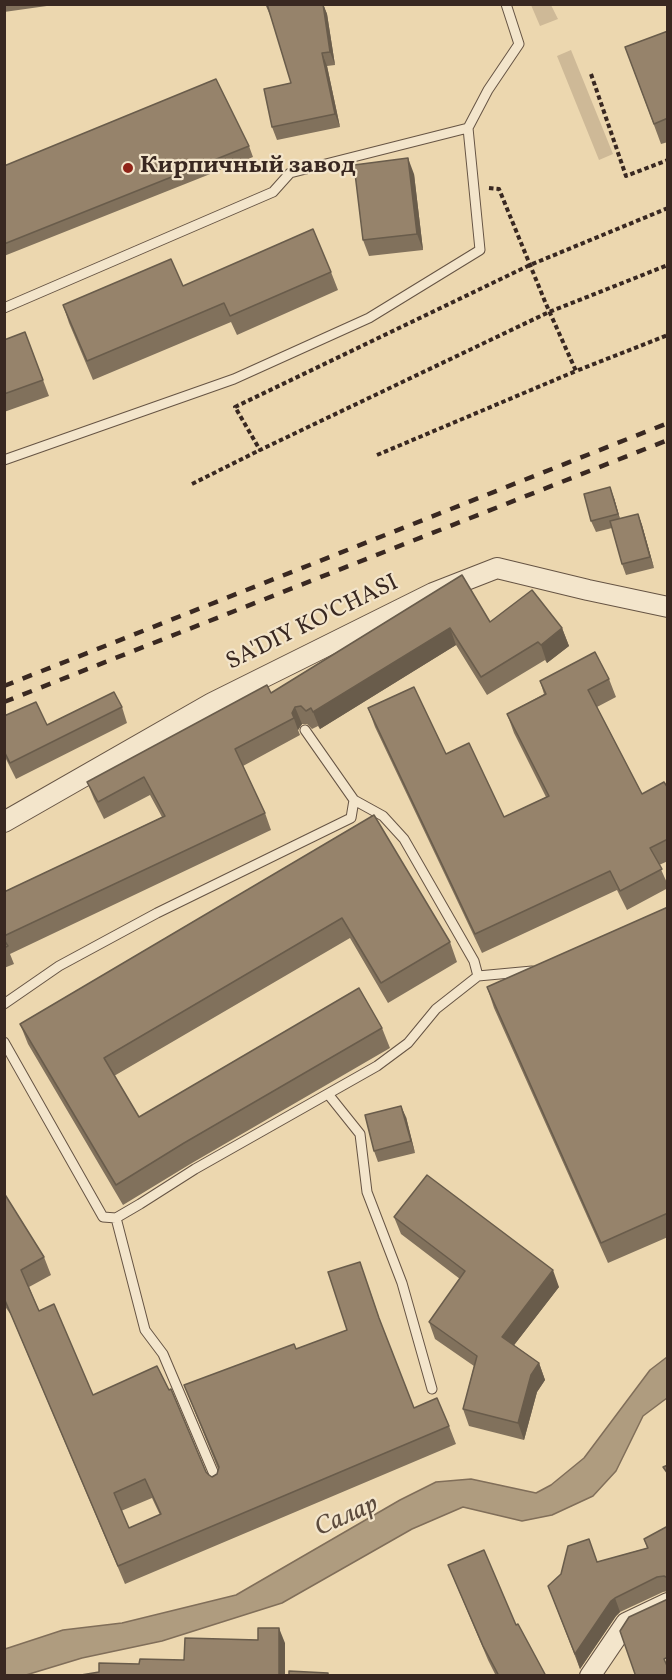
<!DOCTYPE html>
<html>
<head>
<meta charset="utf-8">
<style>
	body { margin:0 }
	#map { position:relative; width:672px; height:1680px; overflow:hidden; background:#ecd7af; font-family:Vollkorn,serif }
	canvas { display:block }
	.frame { position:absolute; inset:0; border:6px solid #392821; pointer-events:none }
</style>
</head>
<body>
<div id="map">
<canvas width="672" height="1680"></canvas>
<div class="frame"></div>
</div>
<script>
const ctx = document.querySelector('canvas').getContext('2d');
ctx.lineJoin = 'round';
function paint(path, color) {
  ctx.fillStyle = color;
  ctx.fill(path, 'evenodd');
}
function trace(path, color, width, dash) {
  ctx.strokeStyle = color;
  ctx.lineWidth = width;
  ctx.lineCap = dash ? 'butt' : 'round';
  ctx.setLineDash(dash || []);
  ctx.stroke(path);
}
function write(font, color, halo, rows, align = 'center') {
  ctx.font = font + ' Vollkorn,serif';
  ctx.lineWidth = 4.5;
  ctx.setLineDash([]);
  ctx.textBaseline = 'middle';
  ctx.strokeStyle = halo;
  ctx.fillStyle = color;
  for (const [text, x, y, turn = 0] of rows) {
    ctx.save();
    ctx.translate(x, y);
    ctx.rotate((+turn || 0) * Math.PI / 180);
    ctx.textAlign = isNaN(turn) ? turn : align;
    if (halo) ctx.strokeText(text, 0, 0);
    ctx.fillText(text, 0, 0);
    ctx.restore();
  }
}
const green = new Path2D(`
	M531,5H551L558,19L540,26Z
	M571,50L613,154L599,160L557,56Z`);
const water = new Path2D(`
	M667,1357V1398L643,1416L616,1471L593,1496L552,1515L522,1521L463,1507L412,1529L282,1603L162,1641L82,1658L26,1675H5V1649L63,1630L122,1623L236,1595L400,1500L436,1482L471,1479L536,1493L551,1485L584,1458L650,1370Z`);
const path = new Path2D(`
	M591,74L626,176L668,160
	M489,188L499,189L546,304L576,371L668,335
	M668,208L530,265L235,407L260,450L549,312L668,265
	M377,455L576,371
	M192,484L260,450`);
const service = new Path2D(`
	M468,128L488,90L519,44L506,4
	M4,308L273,192L290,173L468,128L480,250L369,318L234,379L4,460
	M478,976L532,971
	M4,1004L59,966L157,913L351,818L354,800L305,730
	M4,1042L103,1217L116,1218L140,1204L195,1169L377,1066L408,1043L436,1009L478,976L474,961L404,839L383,816L354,800
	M328,1094L360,1134L367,1192L402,1283L432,1389
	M116,1218L145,1330L163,1354L219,1486`);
const minor = new Path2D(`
	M4,822L212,703L433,593L497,568L588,590L668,607
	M590,1676L626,1623L668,1603`);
const rail = new Path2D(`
	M4,686L668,423
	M4,702L668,440`);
const wall = new Path2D(`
	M4,4H61L4,12Z
	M265,4H323L327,14L335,65L327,66L340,127L277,140L272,127L291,83L271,17Z
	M668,31V142L661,144L625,47Z
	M249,146L253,157L4,256V166Z
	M414,174L423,250L369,256L363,240Z
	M331,272L338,290L237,335L231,322L93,380L69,323L63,305L183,286Z
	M25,332L49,396L4,412V340Z
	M614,498L620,519L638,514L642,525L654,568L626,575L622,564L612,528L596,532L591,521Z
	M462,575L490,622L562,628L569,646L547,663L545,660L487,695L456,645L320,729L318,726L312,729L307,724H302L298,730L300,735L243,766L265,813L271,830L10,954L14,964L4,968V892L162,817L150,795L104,819L94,799L87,782L271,693Z
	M609,679L616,697L597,707L642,794L668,788V861L659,865L668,885V888L627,910L617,890L482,953L375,727L368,708L446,754L504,817L546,797L514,733L507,714L544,694L540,681Z
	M122,707L127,723L16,779L4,755V716L47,725Z
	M374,815L450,942L457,962L388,1003L350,938L114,1076L139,1117L382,1028L390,1048L192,1163L123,1205L28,1044L20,1024Z
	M668,907V1237L608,1263L494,1008L487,987Z
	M406,1117L415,1153L378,1162L374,1151Z
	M4,1193L44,1257L51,1275L29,1287L39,1311L93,1395L206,1472L209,1475L212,1477L217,1474L218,1469L184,1385L296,1349L347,1330L360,1262L383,1329L414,1408L449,1426L456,1444L125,1584L11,1315L4,1305ZM152,1498L160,1515L129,1528L121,1511Z
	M394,1217L559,1287L514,1345L539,1363L545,1380L537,1392L524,1440L469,1426L463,1409L474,1366L435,1339L429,1322L460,1279L401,1234Z
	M668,1526V1591L663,1592L620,1612L616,1616L580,1669L548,1586L597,1562L647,1548L644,1539Z
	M448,1565L546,1676H496L488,1660Z`);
const shadedWall = new Path2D(`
	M323,4L327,14L335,65L330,52Z
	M322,53L327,66L340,127L335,114Z
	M408,158L414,174L423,250L417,234Z
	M610,487L614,498L622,526L618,514Z
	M638,514L642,525L654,568L650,557Z
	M450,628L456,645L320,729L313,712Z
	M562,628L569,646L547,663L541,645Z
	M295,707L302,724L298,730L292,713Z
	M401,1106L406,1117L415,1153L411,1141Z
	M553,1270L559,1287L508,1353L502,1337Z
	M539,1363L545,1380L537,1392L524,1440L518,1423L531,1375Z
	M615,1598L620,1612L616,1616L580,1669L575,1654L611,1601Z
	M279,1628L285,1643V1676H279Z`);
const building = new Path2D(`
	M267,4H323L330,52L322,53L335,114L272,127L264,89L291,83Z
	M668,31V118L654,124L625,47Z
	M216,79L249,146L4,244V166Z
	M408,158L417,234L363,240L354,165Z
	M313,229L331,272L230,316L224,303L87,361L63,305L171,259L183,286Z
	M25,332L43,380L4,394V340Z
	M610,487L618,514L591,521L584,494Z
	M638,514L650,557L622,564L610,521Z
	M462,575L490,622L532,590L562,628L541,645L538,642L481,677L450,628L313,712L311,708L306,711L301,706L295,707L292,713L294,718L235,749L265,813L4,936V892L165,816L144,777L98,802L87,782L267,685L271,693Z
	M595,652L609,679L588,690L642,794L664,782L668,788V839L650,848L662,869L620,891L610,871L475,934L368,708L414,687L446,754L469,743L504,817L549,796L507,714L546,694L540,681Z
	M114,692L122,707L10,763L4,751V716L36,702L47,725Z
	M374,815L450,942L381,983L342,918L104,1058L139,1117L359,988L382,1028L184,1143L116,1185L20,1024Z
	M668,907V1213L601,1243L487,987Z
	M4,940L8,946L4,948Z
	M401,1106L411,1141L374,1151L365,1115Z
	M427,1175L553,1270L502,1337L539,1363L531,1375L518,1423L463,1409L477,1356L429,1322L465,1271L394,1217Z
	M4,1193L44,1257L21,1270L39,1311L54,1304L93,1395L157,1366L169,1390L171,1389L206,1472L209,1475L212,1477L217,1474L219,1467L184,1385L294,1344L296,1349L347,1330L328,1272L360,1262L379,1318L414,1408L437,1398L449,1426L118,1566L4,1298ZM145,1479L161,1514L129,1528L114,1493Z
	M668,1465V1474L663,1467Z
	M668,1526V1578L664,1576L657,1577L615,1598L611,1601L575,1654L548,1586L561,1574L568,1546L589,1539L597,1562L648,1548L644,1539Z
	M484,1550L516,1625L518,1624L546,1676H499L483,1646L448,1565Z
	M668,1599V1657L664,1659L668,1668V1676H633L635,1674L620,1631L629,1617Z
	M258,1628H279V1676H75L99,1672V1663L139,1664L140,1659L184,1660L185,1638L258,1640Z
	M289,1671L328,1673V1676H289Z`);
const markers = [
	[128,168,6,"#8f2418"]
];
const poiNames = [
	["Кирпичный завод",140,168]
];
const streetNames = [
	["SA'DIY KO'CHASI",313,624,-26]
];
const waterNames = [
	["Салар",347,1518,-24]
];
paint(green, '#ceb997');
paint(water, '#af9c7f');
trace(water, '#806e59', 1.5);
trace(service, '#665444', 11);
trace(minor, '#665444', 22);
trace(path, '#392821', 4, [4.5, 3]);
trace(service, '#f3e5cb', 9);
trace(minor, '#f3e5cb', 20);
trace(rail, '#392821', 4.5, [10, 10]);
paint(wall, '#81715c');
paint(shadedWall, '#695c4b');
paint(building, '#96836b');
trace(building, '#695c4b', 1.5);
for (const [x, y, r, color] of markers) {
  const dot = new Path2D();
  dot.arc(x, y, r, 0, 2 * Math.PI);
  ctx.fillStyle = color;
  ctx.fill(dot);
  trace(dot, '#f3e5cb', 2);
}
write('bold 24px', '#392821', '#f3e5cb', poiNames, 'left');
write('24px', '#392821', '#f3e5cb', streetNames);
write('italic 26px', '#5c4b3d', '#f3e5cb', waterNames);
</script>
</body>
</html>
